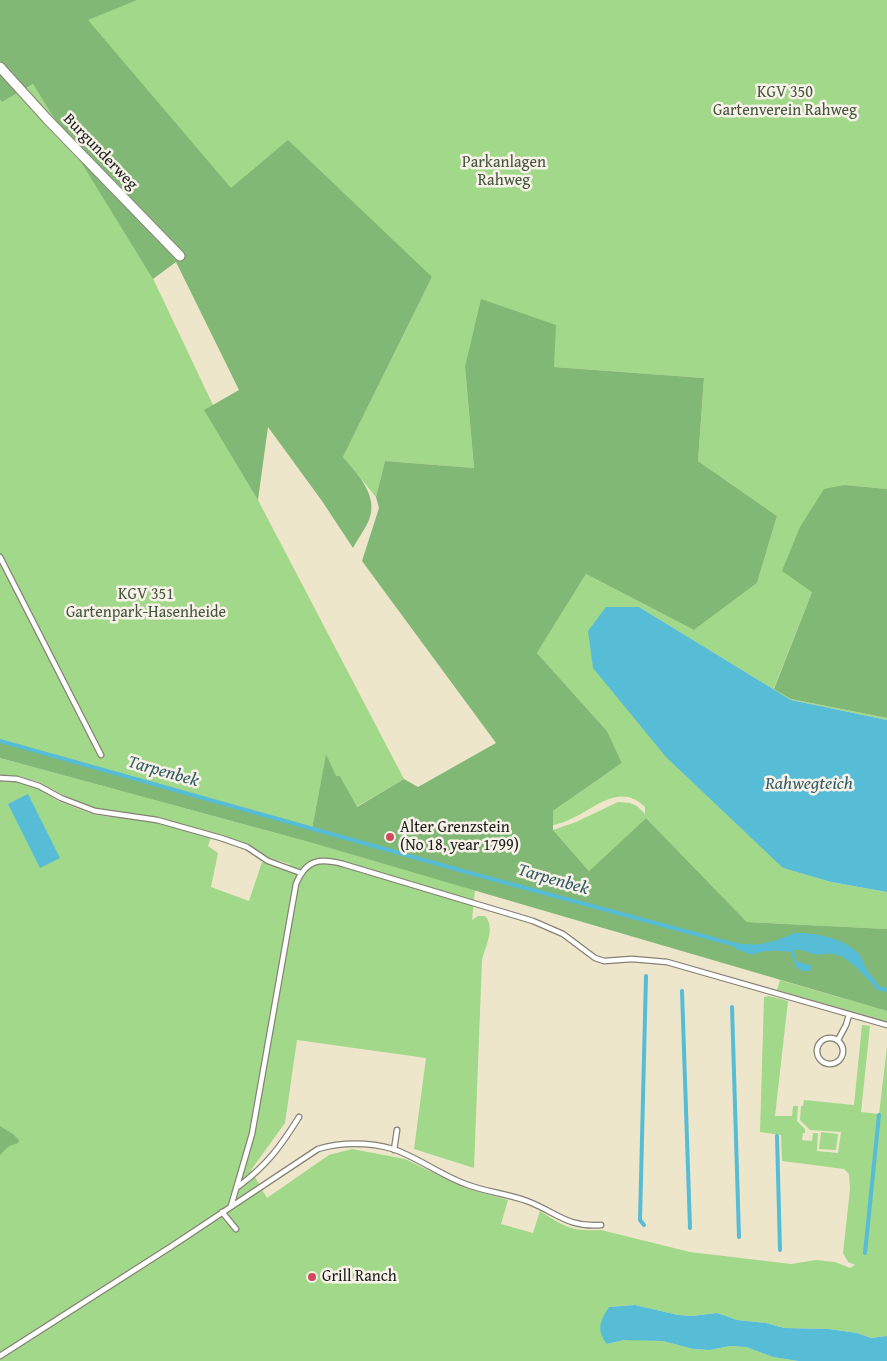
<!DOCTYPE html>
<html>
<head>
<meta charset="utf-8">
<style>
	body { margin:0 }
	canvas { display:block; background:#eee6cb }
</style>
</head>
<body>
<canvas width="887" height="1361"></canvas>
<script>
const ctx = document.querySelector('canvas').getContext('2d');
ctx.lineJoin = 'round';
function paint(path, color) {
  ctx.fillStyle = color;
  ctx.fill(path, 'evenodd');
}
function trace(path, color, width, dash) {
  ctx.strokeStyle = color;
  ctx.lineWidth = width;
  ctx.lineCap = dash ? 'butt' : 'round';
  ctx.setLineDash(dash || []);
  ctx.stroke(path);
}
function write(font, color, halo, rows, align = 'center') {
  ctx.font = font + ' "Gentium Book Plus",serif';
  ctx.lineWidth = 5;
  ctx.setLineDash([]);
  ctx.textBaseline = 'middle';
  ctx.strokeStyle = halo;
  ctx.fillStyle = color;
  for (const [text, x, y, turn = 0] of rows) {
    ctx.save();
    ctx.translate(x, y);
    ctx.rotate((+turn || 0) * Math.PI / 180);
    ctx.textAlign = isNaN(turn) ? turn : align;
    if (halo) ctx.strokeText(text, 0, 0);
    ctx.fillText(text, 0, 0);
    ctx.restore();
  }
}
const green = new Path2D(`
	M70,0H887V489L845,485L812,592L774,688L791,699L887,718V720L791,700L639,607L783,868L831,882L887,892V929L747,922L646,818L589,871L553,830L576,822L618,802L630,803L637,806L645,814V807C615,777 586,820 553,825V811L622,763L607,731L537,653L586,574L694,630L757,583L777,516L698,461L704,378L554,367H465L474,468L385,461L376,497L343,457L432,277L231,189Z
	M33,84L149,270L258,500L404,779L356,807L340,776L336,777L326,755L312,829L0,741V100L2,102Z
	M0,758L309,842L475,890L472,920L478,916H485C496,927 485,948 482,960L474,1168L414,1149L426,1058L297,1040L285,1123L251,1170L267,1198L329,1155L352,1149L405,1159L465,1188L508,1200L501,1224L533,1233L540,1211C563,1226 572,1232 601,1230L690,1252L791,1264L816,1260L835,1262L850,1268L855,1265L848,1262L843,1253L850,1189L849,1174L844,1169L782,1161L781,1135L760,1132L764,997L769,996L788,1001L775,1116H792L793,1106H798L797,1121L805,1129V1133H803L802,1140L812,1141L813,1133H818L817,1151L838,1153L841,1132L810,1130L800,1120L801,1106H803L804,1100L854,1105L862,1025L870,1026L861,1112L879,1114L887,1047V1336L871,1338L857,1333L829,1329L784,1328L766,1323L737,1320L717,1313L692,1316L678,1315L635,1305L609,1307L607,1344L624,1340H644L663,1341L693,1349L710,1350L730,1346L746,1347L773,1357L798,1361H0V781L17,782L37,788L58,801L95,815L157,822L211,837L208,846L218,853L211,887L249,901L262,862L283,870L290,864L269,858L249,845L222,835L159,818L96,809L79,803L39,782L18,776L0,775Z
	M780,980L887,1011V1021L777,990Z
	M821,1132L838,1134L836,1150L819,1149Z`);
const forest = new Path2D(`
	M0,0H137L88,20L231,188L288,140L432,277L343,457C357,474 379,495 369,520C365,529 358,539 353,548L322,501L268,427L258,500L204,410L239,390L176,262L153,279L33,84L2,102L0,100Z
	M481,299L556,325L554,367L704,378L698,461L777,516L757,583L694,630L586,574L537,653L607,731L622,763L553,811V830L589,871L646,818L747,922L887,929V1011L309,842L0,758V741L312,829L326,754L336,776H340L357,807L404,779L418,787L496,743L362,561L379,508L376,497L385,461L474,468L465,367Z
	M845,485L887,489V718L791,699L774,689L812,592L782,571L800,527L824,489Z
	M0,1126L13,1134L19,1140L18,1143L9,1146L0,1155Z`);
const water = new Path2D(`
	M606,607H639L791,700L887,720V892L831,882L783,868L666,757L593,668L588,631Z
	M28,794L60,858L40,868L8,804Z
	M794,933C814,932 845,938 859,954C863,959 864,966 868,971C873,980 878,979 878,990C868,980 848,955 833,954C826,953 820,956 813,954C806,952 802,949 794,950L796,961L812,966L810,971H803L796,967L791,952C777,951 766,949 752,955L736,949L730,942C757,947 769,944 794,933Z
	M635,1305L678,1315L692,1316L717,1313L737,1320L766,1323L784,1328L829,1329L857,1333L871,1338L887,1336V1361H798L773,1357L746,1347L730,1346L710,1350L693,1349L663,1341L624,1340L607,1344C596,1330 600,1321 609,1307Z`);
const stream = new Path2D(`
	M0,741L470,873L736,945
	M876,985L878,988L887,990
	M682,991L690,1228
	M732,1007L739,1237
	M777,1136L780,1250
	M644,1225L640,1220L646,976
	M865,1253L879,1115`);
const lane = new Path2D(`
	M0,557L101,755
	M0,778L17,779L39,786L61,798L95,811L157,820L221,838L247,847L268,861L301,873
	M817 1051a13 13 0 1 1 26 0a13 13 0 1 1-26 0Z
	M838,1040L846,1025L849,1015
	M394,1150L397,1130
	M239,1186C267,1165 281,1146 299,1117
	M231,1206L252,1134L296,884C306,859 320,858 343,864L533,921L563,934L595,958L604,961L632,959L667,962L887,1025
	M222,1212L236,1229
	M0,1356L172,1246L318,1149C341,1142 369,1142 393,1149C419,1158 442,1176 468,1185C487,1192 508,1194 527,1201C556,1212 568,1228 601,1225`);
const street = new Path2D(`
	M0,67L48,120L180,256`);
const markers = [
	[390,837,5,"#d1495b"],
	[312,1277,5,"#d1495b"]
];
const parkNames = [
	["KGV 350",785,93],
	["Gartenverein Rahweg",785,111],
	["Parkanlagen",504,163],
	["Rahweg",504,181],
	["KGV 351",146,595],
	["Gartenpark-Hasenheide",146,613]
];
const streetNames = [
	["Burgunderweg",100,152,46]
];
const poiNames = [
	["Alter Grenzstein",400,828],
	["(No 18, year 1799)",400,846],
	["Grill Ranch",322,1277]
];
const waterNames = [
	["Tarpenbek",163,772,16],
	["Rahwegteich",809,784],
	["Tarpenbek",553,880,16]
];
paint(green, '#a2d889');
paint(forest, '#81b875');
paint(water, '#57bcd5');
trace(stream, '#57bcd5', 4);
trace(lane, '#858174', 7);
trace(street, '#858174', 11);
trace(lane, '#fff', 4.5);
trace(street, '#fff', 9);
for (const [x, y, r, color] of markers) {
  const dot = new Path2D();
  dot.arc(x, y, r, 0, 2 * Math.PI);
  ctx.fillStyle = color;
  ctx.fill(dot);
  trace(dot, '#f7f3e8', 2);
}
write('16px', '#44543d', '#f7f3e8', parkNames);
write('16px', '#1c1c1c', '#f7f3e8', streetNames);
write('16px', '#1c1c1c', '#f7f3e8', poiNames, 'left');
write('italic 18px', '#345c66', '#f7f3e8', waterNames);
</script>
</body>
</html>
